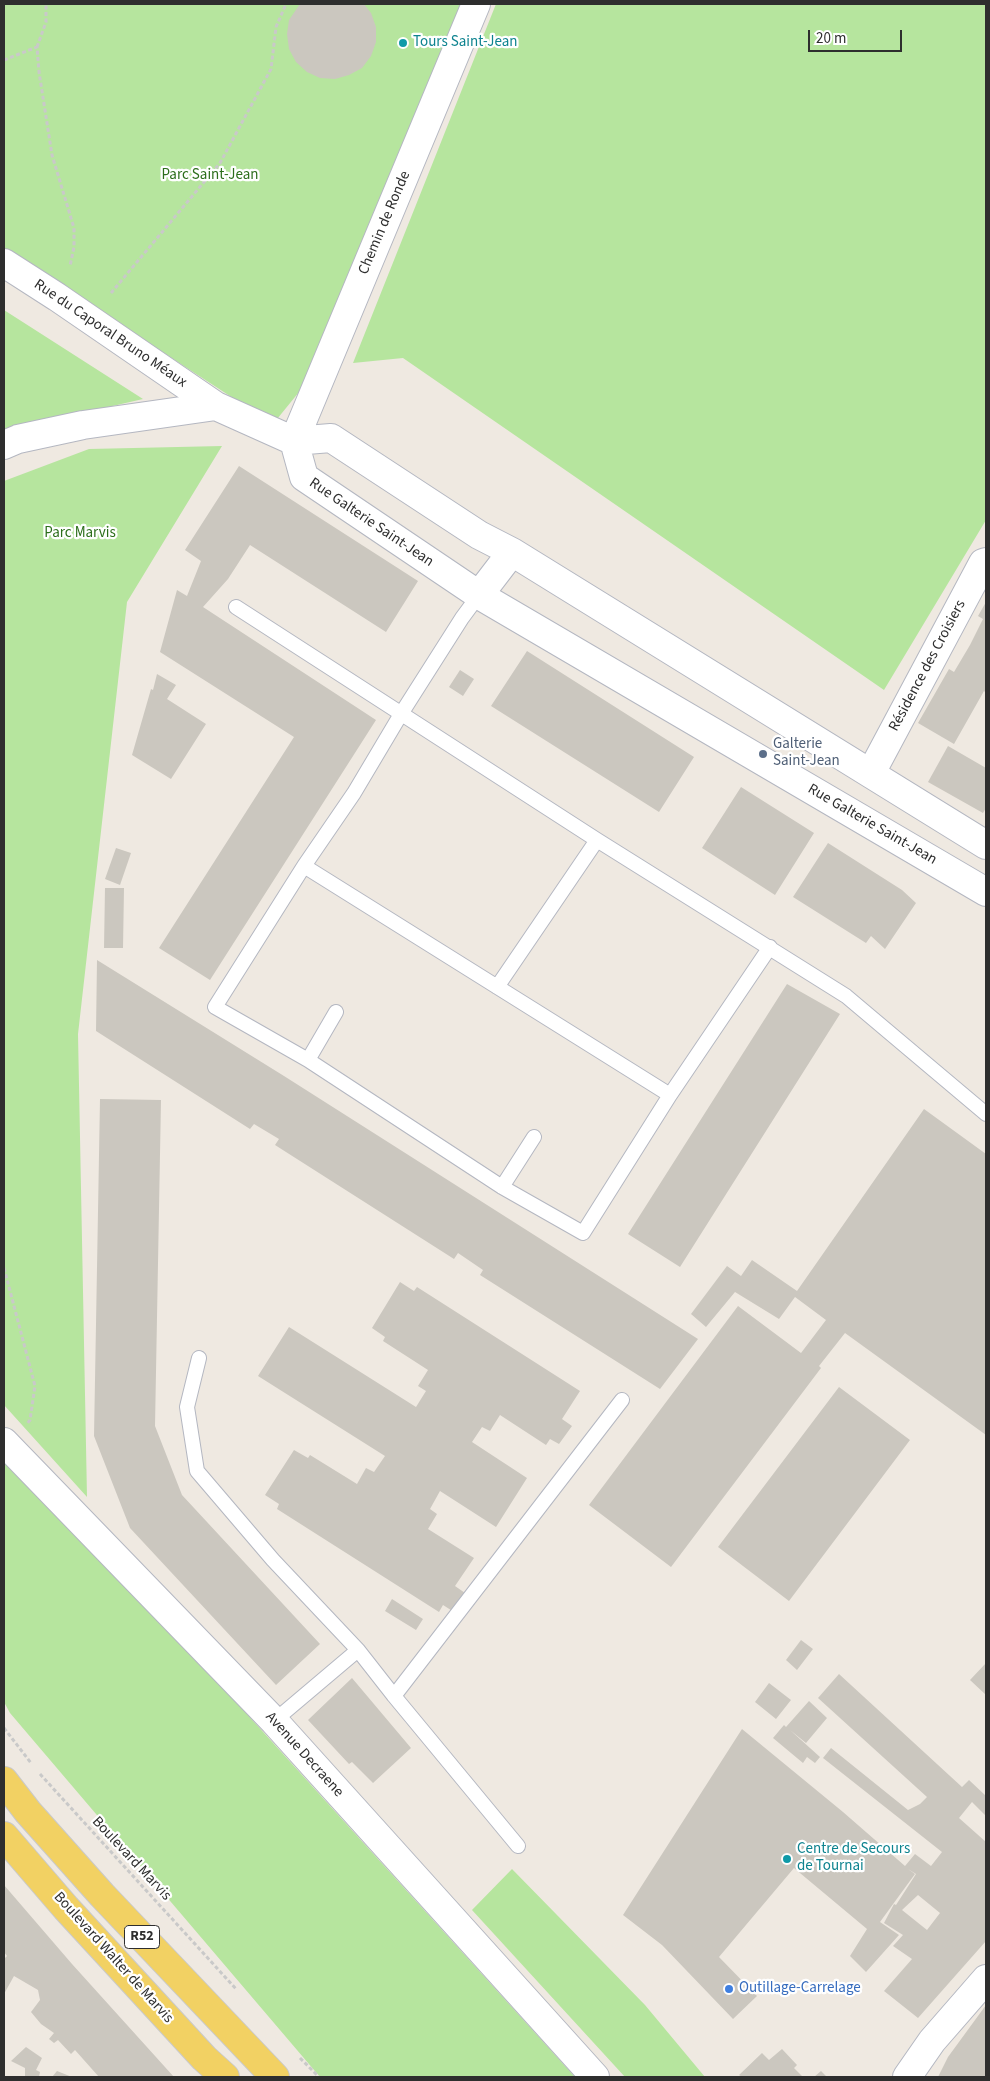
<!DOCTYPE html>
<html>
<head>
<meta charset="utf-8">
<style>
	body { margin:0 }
	#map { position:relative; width:990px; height:2081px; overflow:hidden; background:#efe9e1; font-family:"Source Sans 3",sans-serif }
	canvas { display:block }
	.frame { position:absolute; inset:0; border:5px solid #2e2e2e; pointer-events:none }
	.scale { position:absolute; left:808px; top:30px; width:94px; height:22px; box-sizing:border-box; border:2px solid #2e2e2e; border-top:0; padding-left:6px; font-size:15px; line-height:18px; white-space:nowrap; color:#2e2e2e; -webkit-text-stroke:4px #fff; paint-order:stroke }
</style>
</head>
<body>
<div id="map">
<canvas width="990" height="2081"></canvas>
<div class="frame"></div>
<div class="scale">20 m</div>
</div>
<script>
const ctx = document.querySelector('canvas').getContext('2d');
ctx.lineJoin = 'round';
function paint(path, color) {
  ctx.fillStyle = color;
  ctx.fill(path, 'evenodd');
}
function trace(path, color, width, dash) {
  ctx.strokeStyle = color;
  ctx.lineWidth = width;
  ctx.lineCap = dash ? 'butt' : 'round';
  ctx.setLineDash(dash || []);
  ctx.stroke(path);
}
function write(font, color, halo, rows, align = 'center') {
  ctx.font = font + ' "Source Sans 3",sans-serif';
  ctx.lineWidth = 4.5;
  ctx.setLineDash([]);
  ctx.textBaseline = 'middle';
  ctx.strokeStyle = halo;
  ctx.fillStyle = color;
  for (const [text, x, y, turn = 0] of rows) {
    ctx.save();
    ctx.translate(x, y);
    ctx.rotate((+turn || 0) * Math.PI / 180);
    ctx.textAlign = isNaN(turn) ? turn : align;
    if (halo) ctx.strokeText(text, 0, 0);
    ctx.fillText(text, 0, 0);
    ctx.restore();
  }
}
const green = new Path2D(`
	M4,4H463L321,365L273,424L4,249Z
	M496,4H986V520L884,690L403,358L353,363Z
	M4,310L143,399L4,431Z
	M222,446L127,602L78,1034L87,1497L4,1405V481L89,449Z
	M4,1459L227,1692L575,2077H320L10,1713L4,1702Z
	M512,1869L645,2005L705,2077H625L472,1910Z`);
const building = new Path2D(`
	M300,4H364L371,13L376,27V42L371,56L362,68L349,75L335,79L320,78L307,72L296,62L289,49L287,34L289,20Z
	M239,466L418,581L386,632L250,545L228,579L203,607L376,720L210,980L159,948L294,737L160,652L177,590L187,596L201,561L185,550Z
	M986,602V693L984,691L954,744L918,723L949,669L954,672L970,645L983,619L978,616Z
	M527,651L694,757L659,812L491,706Z
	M460,670L474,679L463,696L449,687Z
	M157,674L176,685L167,699L206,724L171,779L132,755L151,689L153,690Z
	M948,746L986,768V808L983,813L928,782Z
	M741,787L814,833L775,895L702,848Z
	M828,843L902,890L916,903L885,949L871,936L866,943L793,897Z
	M116,848L131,853L120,885L105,879Z
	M105,888H124L123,948H104Z
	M97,960L284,1076L698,1339L660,1389L480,1275L483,1270L458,1253L454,1259L275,1145L279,1139L254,1124L250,1129L96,1031Z
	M787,984L840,1014L680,1267L628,1234Z
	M100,1099L161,1100L155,1426L182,1495L320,1644L276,1685L130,1528L94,1436Z
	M924,1109L986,1154V1435L845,1333L819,1366L821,1368L671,1567L589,1505L738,1306L801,1353L826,1320L795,1297L779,1319L735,1292L706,1327L691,1314L727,1266L741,1276L752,1260L797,1291Z
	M400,1282L414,1291L417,1287L580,1391L562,1419L572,1426L559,1444L550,1439L546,1445L500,1415L490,1431L482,1427L472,1442L527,1478L496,1527L440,1491L430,1509L437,1514L428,1529L474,1558L455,1586L465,1593L454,1612L443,1605L439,1612L277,1509L279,1504L265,1495L294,1450L308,1458L310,1455L357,1484L366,1468L374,1472L385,1456L258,1376L289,1327L416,1407L426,1391L418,1386L428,1370L383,1341L385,1337L372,1328Z
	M839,1387L910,1440L789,1601L718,1547Z
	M392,1599L423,1619L416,1630L385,1611Z
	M801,1640L813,1649L797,1670L786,1660Z
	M986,1663V1695L970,1680Z
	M839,1674L962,1787L969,1780L986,1796V1816L972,1802L959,1818L986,1842V1941L918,2018L884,1991L912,1959L893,1946L903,1935L884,1923L894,1904L896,1905L916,1874L908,1869L915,1874L880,1922L899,1935L866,1972L850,1956L867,1929L794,1868L719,1957L757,1996L733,2019L662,1945L623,1915L742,1729L843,1812L905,1866L915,1854L931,1866L942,1852L823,1758L831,1748L908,1810L920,1804L927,1797L818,1698ZM918,1895L940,1913L927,1930L902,1910Z
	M352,1678L411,1748L373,1783L352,1762L349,1764L308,1720Z
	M769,1683L791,1700L776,1719L755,1702Z
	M809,1701L827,1718L806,1743L790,1730L820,1757L815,1763L807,1757L803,1763L773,1738L784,1725L786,1727Z
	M4,1885L72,1964L174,2077H99L75,2050L71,2054L58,2040L54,2043L49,2039L54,2033L41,2024L31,2012L40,2000L38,1990L14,1976L4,1994V1959L7,1956L4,1952Z
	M986,2005V2077H938L948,2057Z
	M26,2047L42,2058L36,2070L40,2072L39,2077H25V2068L11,2061Z
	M782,2049L797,2065L794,2068L803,2077H742L739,2075L762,2053L769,2060Z
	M57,2071L72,2077H52Z
	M821,2071L827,2077H814Z`);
const path = new Path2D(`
	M37,47L46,22V4
	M4,60L37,47L39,72L52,155L74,228V247L70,266
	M111,293L220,163L271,69L276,27L286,4
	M4,1268L35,1386L30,1420L27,1424
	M4,1728L31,1763
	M40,1774L236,1989
	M300,2058L319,2077`);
const lane = new Path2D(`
	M479,595L462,618L401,714L354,793L304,866L215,1007L308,1060L502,1187L583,1233L670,1095L770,947
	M236,607L597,840L846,996L986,1114
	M304,866L670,1095
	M497,987L597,840
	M308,1060L336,1012
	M502,1187L534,1137
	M199,1358L187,1407L197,1471L273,1560L358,1650
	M394,1696L622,1400
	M274,1721L358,1650L394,1696L518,1846`);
const street = new Path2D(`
	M4,263L57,297L216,406L294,441L331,438L479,535L512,552L986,845
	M294,441L304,477L479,595L986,892
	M294,441L476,4
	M4,445L18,439L83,425L216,406
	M479,595L512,552
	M871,773L983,563L986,562
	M907,2077L932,2041L986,1979`);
const secondary = new Path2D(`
	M4,1442L274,1721L595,2077`);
const primary = new Path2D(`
	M4,1781L28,1812L102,1895L275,2077
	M4,1836L66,1908L204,2058L225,2077`);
const markers = [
	[403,43,5,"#0f9aa8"],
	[763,754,5,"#5c6f8a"],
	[787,1859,5,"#0f9aa8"],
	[729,1989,5,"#3f7fe0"]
];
const shields = [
	[142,1937,35]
];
const shieldNames = [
	["R52",142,1937]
];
const cultureNames = [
	["Tours Saint-Jean",413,43],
	["Centre de Secours",797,1850],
	["de Tournai",797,1867]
];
const parkNames = [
	["Parc Saint-Jean",210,176],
	["Parc Marvis",80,534]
];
const streetNames = [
	["Chemin de Ronde",385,223,-67],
	["Rue du Caporal Bruno Méaux",110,334,34],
	["Rue Galterie Saint-Jean",371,523,34],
	["Résidence des Croisiers",928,666,-62],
	["Rue Galterie Saint-Jean",872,825,30],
	["Avenue Decraene",304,1755,48],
	["Boulevard Marvis",131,1859,47],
	["Boulevard Walter de Marvis",113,1958,48]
];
const serviceNames = [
	["Galterie",773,745],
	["Saint-Jean",773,762]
];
const shopNames = [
	["Outillage-Carrelage",739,1989]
];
paint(green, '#b6e59e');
paint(building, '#cbc7bf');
trace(lane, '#b4b7c1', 16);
trace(street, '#b4b7c1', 30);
trace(secondary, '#b4b7c1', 30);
trace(primary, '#c9c9c9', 30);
trace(path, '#c9c9c9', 3, [4, 2.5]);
trace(lane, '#fff', 14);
trace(street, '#fff', 28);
trace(secondary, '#fff', 28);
trace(primary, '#f2d163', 28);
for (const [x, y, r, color] of markers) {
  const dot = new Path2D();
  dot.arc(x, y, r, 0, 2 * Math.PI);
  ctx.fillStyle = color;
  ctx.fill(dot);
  trace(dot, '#fff', 2);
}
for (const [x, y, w] of shields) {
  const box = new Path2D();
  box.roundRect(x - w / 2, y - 11.5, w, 23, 4);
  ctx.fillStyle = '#fff';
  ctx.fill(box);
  trace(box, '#2e2e2e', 1);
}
write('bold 14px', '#2e2e2e', null, shieldNames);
write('15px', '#0d838f', '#fff', cultureNames, 'left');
write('15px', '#2c6e1b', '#fff', parkNames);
write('15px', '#2e2e2e', '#fff', streetNames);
write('15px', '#4e5e75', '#fff', serviceNames, 'left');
write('15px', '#366cbe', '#fff', shopNames, 'left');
</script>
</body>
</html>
